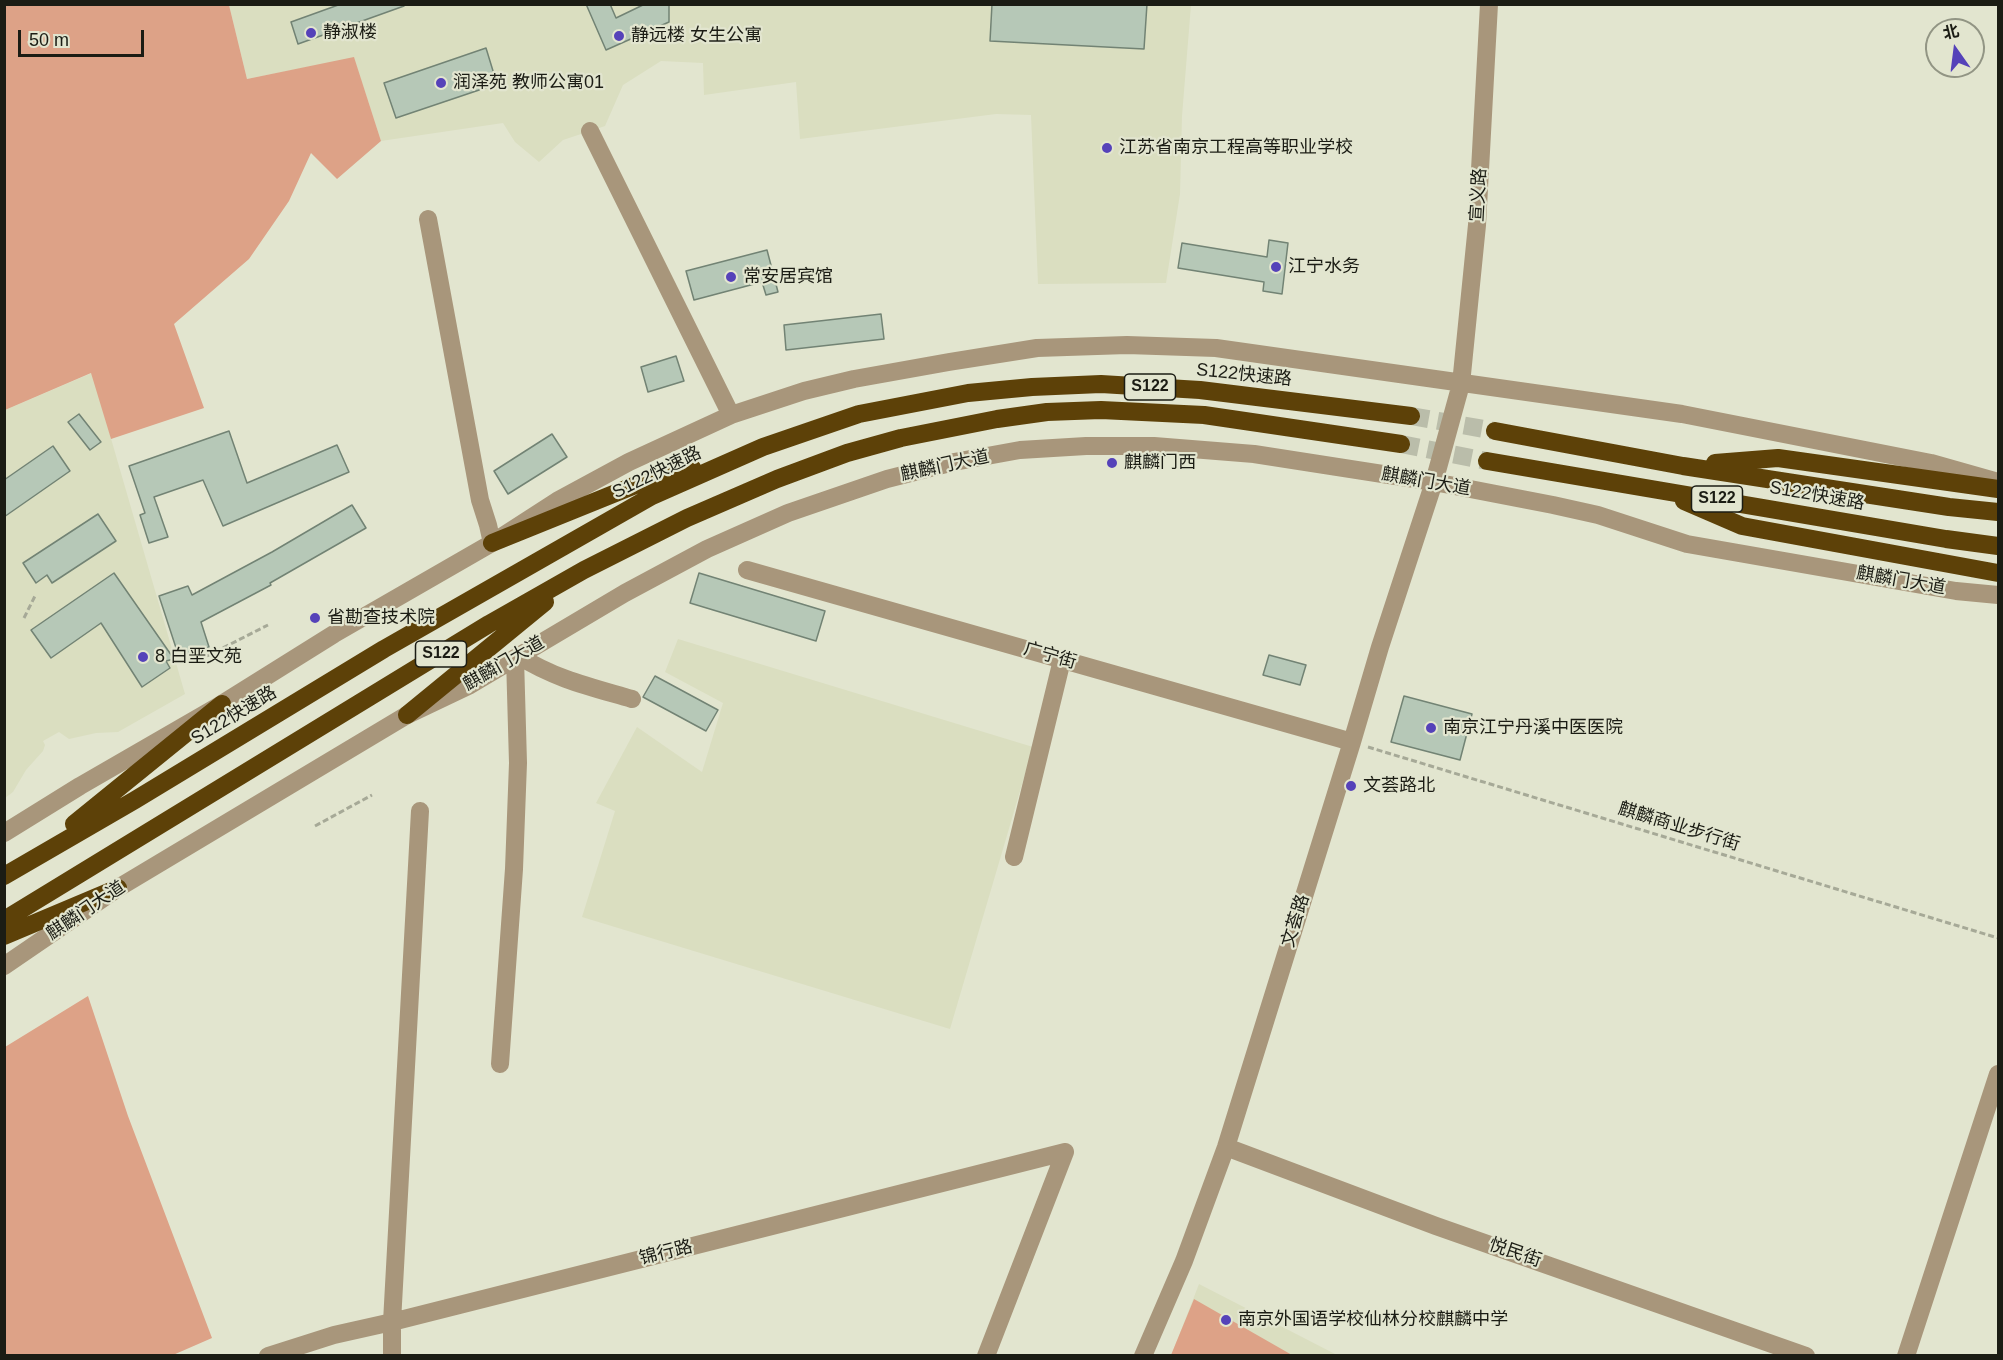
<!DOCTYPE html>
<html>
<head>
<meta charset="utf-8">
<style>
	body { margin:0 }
	#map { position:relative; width:2003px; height:1360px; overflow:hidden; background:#e2e5cf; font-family:Arial,"Noto Sans SC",sans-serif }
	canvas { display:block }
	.frame { position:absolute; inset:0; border:6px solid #1b1c14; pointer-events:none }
	.north { position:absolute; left:1925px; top:18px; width:60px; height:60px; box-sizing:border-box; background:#e2e5cf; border:2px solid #929584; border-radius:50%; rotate:346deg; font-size:16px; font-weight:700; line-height:24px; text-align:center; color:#1b1c14 }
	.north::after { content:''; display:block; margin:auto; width:21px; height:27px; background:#5542b9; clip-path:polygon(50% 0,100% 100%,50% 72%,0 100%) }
	.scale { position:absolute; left:18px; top:30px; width:126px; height:27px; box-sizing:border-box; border:3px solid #1b1c14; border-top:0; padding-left:8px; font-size:18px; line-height:21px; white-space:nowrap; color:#1b1c14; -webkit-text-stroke:4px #e2e5cf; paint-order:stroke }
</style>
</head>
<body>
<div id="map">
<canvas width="2003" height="1360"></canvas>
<div class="frame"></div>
<div class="north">北</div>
<div class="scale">50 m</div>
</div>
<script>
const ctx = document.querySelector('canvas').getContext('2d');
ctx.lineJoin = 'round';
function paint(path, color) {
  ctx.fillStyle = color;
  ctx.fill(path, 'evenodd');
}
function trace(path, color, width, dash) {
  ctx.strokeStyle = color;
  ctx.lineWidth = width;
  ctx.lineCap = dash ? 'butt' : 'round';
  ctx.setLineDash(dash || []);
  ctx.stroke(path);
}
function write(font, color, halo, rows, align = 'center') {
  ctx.font = font + ' Arial,"Noto Sans SC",sans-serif';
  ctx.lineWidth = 4.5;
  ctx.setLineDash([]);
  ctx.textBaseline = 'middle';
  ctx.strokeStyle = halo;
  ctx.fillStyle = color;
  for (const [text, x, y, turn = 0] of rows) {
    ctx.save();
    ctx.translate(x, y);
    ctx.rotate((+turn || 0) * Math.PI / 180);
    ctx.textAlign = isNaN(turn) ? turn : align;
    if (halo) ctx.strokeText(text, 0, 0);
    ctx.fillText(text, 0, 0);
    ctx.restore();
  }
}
const built = new Path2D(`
	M229,5H1191L1182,116L1180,194L1166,283L1038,284L1031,115L996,114L800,139L796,82L704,95L703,63L661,61L623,85L605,126L563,140L539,162L515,142L503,123L381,141L354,58L247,79Z
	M92,373L185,694L118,732L96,733L69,739L59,732L43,741L45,745L43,751L26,770L13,792L5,798V410Z
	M678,639L1033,747L950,1029L582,917L615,811L596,803L637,727L702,772L723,703L665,672Z
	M1199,1284L1337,1355L1171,1356Z`);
const green = new Path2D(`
	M5,4L229,5L247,79L354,57L381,141L337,179L311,153L289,201L249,259L174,324L204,408L111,439L91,373L5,410Z
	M88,996L128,1116L212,1338L173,1355H5V1047Z
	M1194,1299L1292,1355H1171Z`);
const building = new Path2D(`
	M341,4H404V6L298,44L291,22Z
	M586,4H610L616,18L645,4H669V22L606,50Z
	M992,4H1147L1144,49L990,41Z
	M486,48L497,84L396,118L384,83Z
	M1269,240L1288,243L1282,294L1263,291L1264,282L1178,268L1182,243L1267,257Z
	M767,250L778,292L766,295L762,282L694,300L686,271Z
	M881,314L884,339L786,350L784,325Z
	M676,356L684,381L648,392L641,367Z
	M79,414L101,442L90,450L68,422Z
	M229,431L247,483L337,445L349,472L223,526L203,480L154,497L168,537L149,543L140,515L145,513L129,466Z
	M552,434L567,457L508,494L494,471Z
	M53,446L70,471L4,517V480Z
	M352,505L366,528L270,583L271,585L201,622L209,647L179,657L159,596L188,586L192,595L272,552Z
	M98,514L116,541L52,583L47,575L36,583L23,563Z
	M114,573L174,659L166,661L170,668L142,687L101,623L51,658L31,630Z
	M699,573L825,611L816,641L690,603Z
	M1269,655L1306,665L1300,685L1263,675Z
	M655,676L718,710L706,731L643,697Z
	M1404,696L1472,714L1460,760L1391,742Z`);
const highwayTunnel = new Path2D(`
	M1411,416L1495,431
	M1401,444L1487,461`);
const path = new Path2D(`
	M24,618L36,594
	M207,656L268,625
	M1368,747L1998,938
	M315,826L372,795`);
const minor = new Path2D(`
	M590,131L731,415
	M428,219L480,500L488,525L492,543
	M747,570L1352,742
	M519,656C555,679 591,687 632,699
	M4,833L80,786L222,704L334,634L492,543L557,501L629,462L731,415L804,391L854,379L949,362L1037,348L1127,345L1216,348L1682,414L1931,463L1998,482
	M1014,857L1062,660
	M4,966L118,888L407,715L470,685L625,593L707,549L788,513L887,479L954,462L1020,450L1086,446H1154L1254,454L1434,482L1553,505L1598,515L1687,544L1956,591L1998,595
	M500,1064L514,869L518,763L515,658
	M1226,1147L1436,1226L1806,1356
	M268,1356L334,1335L392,1322L1065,1152
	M392,1356V1322L420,811
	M986,1356L1065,1152
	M1143,1356L1184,1261L1226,1147L1352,742L1380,647L1434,482L1461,384L1477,225L1489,4
	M1906,1356L1998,1074`);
const highway = new Path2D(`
	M1495,431L1683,466L1949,507L1998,512
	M1487,461L1946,539L1998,546
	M1715,463L1778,458L1998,489
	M1684,501L1742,526L1998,573
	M492,543L643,482L692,468
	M407,715L545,602
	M74,824L222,704
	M4,876L135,800L384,649L652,496L763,447L859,414L968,393L1032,387L1101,384L1200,390L1411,416
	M4,920L489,624L584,570L687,518L777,479L847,453L901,438L997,419L1047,412L1101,410L1204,415L1401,444
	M4,936L118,888`);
const markers = [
	[311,33,6,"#5542b9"],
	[619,36,6,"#5542b9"],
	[441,83,6,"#5542b9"],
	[1107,148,6,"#5542b9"],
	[1276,267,6,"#5542b9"],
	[731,277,6,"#5542b9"],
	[1112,463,6,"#5542b9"],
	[315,618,6,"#5542b9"],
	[143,657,6,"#5542b9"],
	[1431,728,6,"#5542b9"],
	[1351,786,6,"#5542b9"],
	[1226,1320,6,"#5542b9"]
];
const shields = [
	[1150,387,51],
	[1717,499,51],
	[441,654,51]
];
const shieldNames = [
	["S122",1150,387],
	["S122",1717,499],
	["S122",441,654]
];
const poiNames = [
	["静淑楼",323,33],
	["静远楼 女生公寓",631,36],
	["润泽苑 教师公寓01",453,83],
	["江苏省南京工程高等职业学校",1119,148],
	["江宁水务",1288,267],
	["常安居宾馆",743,277],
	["麒麟门西",1124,463],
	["省勘查技术院",327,618],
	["8 白垩文苑",155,657],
	["南京江宁丹溪中医医院",1443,728],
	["文荟路北",1363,786],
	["南京外国语学校仙林分校麒麟中学",1238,1320]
];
const streetNames = [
	["宣义路",1479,195,-87],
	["S122快速路",1244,375,6],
	["麒麟门大道",945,466,-12],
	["S122快速路",657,473,-26],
	["麒麟门大道",1426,482,10],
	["S122快速路",1817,496,10],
	["麒麟门大道",1901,581,10],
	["广宁街",1050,656,16],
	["麒麟门大道",504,664,-30],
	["S122快速路",234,716,-31],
	["麒麟商业步行街",1679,827,17],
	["麒麟门大道",86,911,-34],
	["文荟路",1296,921,-73],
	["锦行路",666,1253,-14],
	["悦民街",1515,1253,19]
];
paint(built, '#dadec0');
paint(green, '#dda287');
paint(building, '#b6c8b7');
trace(building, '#728374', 1.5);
trace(highwayTunnel, '#babdaa', 18, [18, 9]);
trace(path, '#a6a997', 3, [6, 3]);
trace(minor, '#a8967b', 18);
trace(highway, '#5d4108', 18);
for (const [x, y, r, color] of markers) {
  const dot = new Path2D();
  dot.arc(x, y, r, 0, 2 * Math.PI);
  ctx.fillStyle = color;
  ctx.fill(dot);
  trace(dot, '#e2e5cf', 2);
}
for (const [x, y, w] of shields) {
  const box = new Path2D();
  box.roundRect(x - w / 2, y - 13, w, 26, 4.5);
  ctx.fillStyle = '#e2e5cf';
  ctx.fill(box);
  trace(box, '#1b1c14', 1.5);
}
write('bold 16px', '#1b1c14', null, shieldNames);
write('18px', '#1b1c14', '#e2e5cf', poiNames, 'left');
write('18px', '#1b1c14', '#e2e5cf', streetNames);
</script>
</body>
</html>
